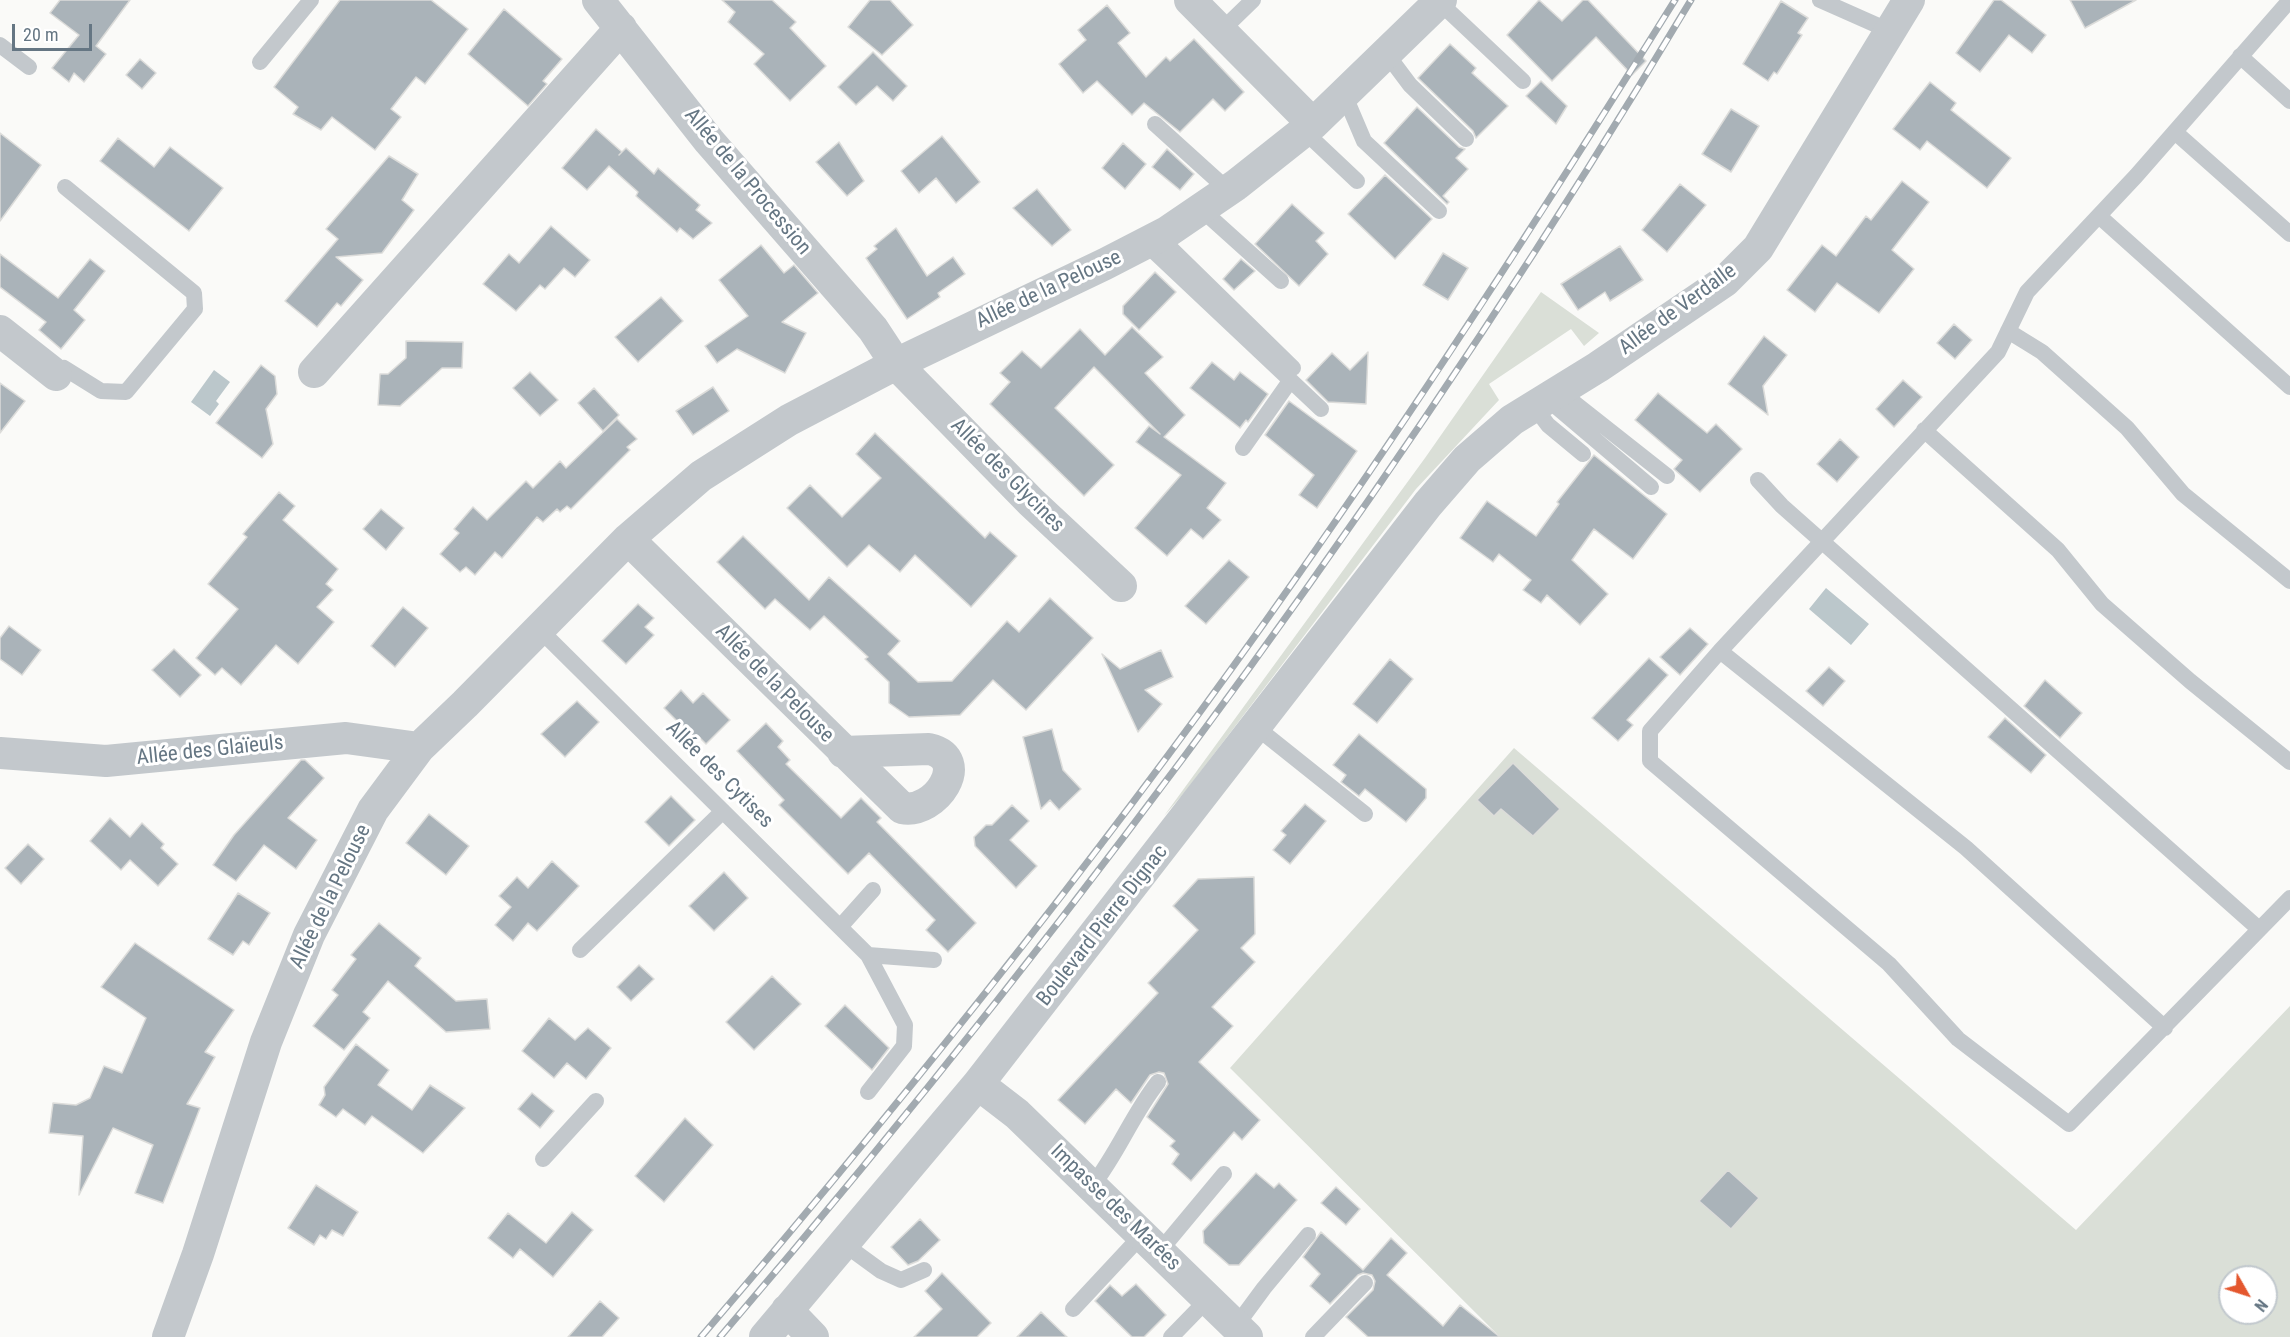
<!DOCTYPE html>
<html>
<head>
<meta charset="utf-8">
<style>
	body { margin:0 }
	#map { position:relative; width:2290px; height:1337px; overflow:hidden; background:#fafaf8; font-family:"Roboto Condensed",sans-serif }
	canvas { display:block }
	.north { position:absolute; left:2218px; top:1265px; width:60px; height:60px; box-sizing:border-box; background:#fff; border:2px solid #c1c8cd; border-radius:50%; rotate:129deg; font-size:16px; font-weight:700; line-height:24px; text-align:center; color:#657683 }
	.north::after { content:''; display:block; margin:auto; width:21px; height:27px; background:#e4572e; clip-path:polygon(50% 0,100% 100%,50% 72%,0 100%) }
	.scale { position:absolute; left:12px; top:24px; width:80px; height:27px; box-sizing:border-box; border:3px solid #657683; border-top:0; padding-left:8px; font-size:18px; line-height:21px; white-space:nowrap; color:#657683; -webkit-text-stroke:4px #fff; paint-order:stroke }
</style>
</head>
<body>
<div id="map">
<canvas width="2290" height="1337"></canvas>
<div class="north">N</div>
<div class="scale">20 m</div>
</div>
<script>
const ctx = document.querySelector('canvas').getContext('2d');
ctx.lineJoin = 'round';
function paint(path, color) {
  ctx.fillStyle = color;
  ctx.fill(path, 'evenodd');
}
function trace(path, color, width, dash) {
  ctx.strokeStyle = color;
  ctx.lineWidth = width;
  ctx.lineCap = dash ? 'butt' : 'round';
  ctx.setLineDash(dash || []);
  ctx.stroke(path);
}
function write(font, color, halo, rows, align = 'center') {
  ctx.font = font + ' "Roboto Condensed",sans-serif';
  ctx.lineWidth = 6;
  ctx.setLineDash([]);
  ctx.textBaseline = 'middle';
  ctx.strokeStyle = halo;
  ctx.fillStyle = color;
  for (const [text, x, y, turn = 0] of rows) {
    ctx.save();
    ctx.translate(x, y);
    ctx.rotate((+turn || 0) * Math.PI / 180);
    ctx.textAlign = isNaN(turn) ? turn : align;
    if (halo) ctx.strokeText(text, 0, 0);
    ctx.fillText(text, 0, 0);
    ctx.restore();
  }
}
const green = new Path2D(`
	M1541,292L1599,333L1584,346L1571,329L1489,384L1499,400L1416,489L1185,792L1164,816L1425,458Z
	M1514,748L2076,1230L2290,1006V1337H1500L1230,1068ZM2230,1277H2266V1313H2230Z`);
const water = new Path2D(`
	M214,370L230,382L216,401L219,404L210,416L191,402Z
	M1826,588L1869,624L1851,645L1809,609Z`);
const building = new Path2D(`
	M60,0H130L96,46L106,54L84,82L74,73L69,82L52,68L79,35L50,13Z
	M340,0H431L468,29L425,84L416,77L391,109L401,117L375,150L332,117L321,130L293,114L298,107L274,87Z
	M722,0H772L796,22L790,28L826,66L790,101L754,64L764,54L728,22L735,12Z
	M870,0H890L913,25L882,55L848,27Z
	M1539,0L1562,21L1583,0H1588L1646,61L1632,75L1596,37L1552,81L1507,35Z
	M1994,0H2001L2046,35L2032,53L2009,35L1980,72L1956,53Z
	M2070,0H2136L2085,28Z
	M1781,1L1808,18L1798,33L1802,35L1777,74L1774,72L1768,81L1743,64Z
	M1107,5L1130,33L1118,43L1146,77L1166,57L1170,61L1194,39L1244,92L1225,111L1213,99L1180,132L1144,103L1132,115L1097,81L1083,93L1059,64L1086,40L1078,30Z
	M504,9L562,59L543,81L547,84L528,106L468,54Z
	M1450,44L1476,68L1472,73L1508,106L1476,138L1473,131L1418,78Z
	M873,52L907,86L893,101L877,86L856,105L838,87Z
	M140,59L156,73L142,89L126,75Z
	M1541,81L1567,106L1556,124L1526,96Z
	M1930,82L1956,103L1951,110L2011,158L1987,188L1927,141L1920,150L1893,129Z
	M1417,107L1459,147L1465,149L1456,158L1468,169L1443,196L1449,202L1447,204L1384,143Z
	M1731,109L1759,126L1731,172L1702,154Z
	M596,129L622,152L619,155L626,148L654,174L658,168L700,205L696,210L712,223L693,239L680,228L677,232L636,196L638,192L609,166L587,190L562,168Z
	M0,133L41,165L0,221Z
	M942,136L980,182L956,203L936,178L919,193L901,171Z
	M118,138L154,167L170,147L223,188L189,231L100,161Z
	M839,142L864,181L847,196L816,162Z
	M1123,143L1146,164L1125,189L1102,168Z
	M1167,149L1194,174L1180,190L1152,167Z
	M389,156L418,174L402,200L414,210L382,253L336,257L363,280L341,306L337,303L317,327L285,301L338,239L326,229Z
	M1385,175L1432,219L1395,259L1348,214Z
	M1902,181L1929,202L1892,250L1914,269L1879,313L1837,283L1815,312L1787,290L1822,245L1836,256L1866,216L1871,220Z
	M1680,184L1706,205L1667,252L1642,230Z
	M1037,189L1071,230L1052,246L1013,208Z
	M1292,204L1324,233L1316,241L1328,254L1299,286L1255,244Z
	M551,226L590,260L575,277L564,268L545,289L540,285L516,311L483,284L509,254L519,263Z
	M896,228L927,276L953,257L965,274L938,293L940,297L907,319L866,258L877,249L874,246Z
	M761,245L784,273L794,265L818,293L782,322L806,333L785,373L737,349L717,363L705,346L748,316L719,280Z
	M1620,246L1643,280L1610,301L1605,292L1578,310L1561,284Z
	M1443,253L1468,268L1448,300L1423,285Z
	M0,254L58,298L90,259L105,271L74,310L85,320L61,349L39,330L46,322L0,287Z
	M1241,259L1255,271L1234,290L1223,279Z
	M1155,272L1176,292L1139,330L1123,314V306Z
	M661,297L683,321L638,362L615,337Z
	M1954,324L1972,340L1955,359L1937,343Z
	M1132,327L1163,357L1145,373L1185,415L1164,437L1226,483L1207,508L1221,520L1203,539L1191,529L1167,556L1135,528L1181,475L1136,442L1149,426L1160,434L1094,367L1055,408L1114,465L1084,496L990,404L1010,382L1000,373L1022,351L1041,368L1080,329L1105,355Z
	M1764,336L1787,355L1763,386L1768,415L1728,384Z
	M406,341L463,342L462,368H442L400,406L378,405L380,374H388L406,358Z
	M1368,352L1366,404L1328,402L1306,380L1332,353L1350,370Z
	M1212,362L1234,380L1240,372L1268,394L1248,422L1246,420L1240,428L1190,388Z
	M261,365L275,376L277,394L266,409L273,444L262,458L216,423Z
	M530,372L558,400L540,416L513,388Z
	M1903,380L1922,397L1894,427L1876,409Z
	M0,383L25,401L0,433Z
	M713,387L729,411L693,435L676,411Z
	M594,388L619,415L603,431L578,403Z
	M1658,393L1707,433L1716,424L1742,449L1700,492L1674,469L1682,460L1635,420Z
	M1289,401L1357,451L1317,508L1299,495L1314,475L1265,435Z
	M617,419L637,439L627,447L630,450L571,509L567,506L560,512L557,509L543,522L537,517L502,558L495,552L475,575L466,567L460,572L440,554L459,533L454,529L473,507L487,520L526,481L533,488L560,461L566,468Z
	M875,433L985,538L990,532L1017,556L971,607L915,555L900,572L869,545L847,567L787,508L810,485L842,517L881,478L856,454Z
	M1840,439L1859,457L1837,482L1817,464Z
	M1594,455L1667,514L1633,559L1594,529L1572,560L1608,594L1580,625L1547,595L1541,603L1523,590L1531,580L1499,554L1493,562L1460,538L1487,501L1536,536L1559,504L1557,502Z
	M279,492L295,506L283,520L338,569L326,584L333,590L317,607L334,622L298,664L276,645L241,685L222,668L215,675L196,658L238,609L208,584L247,537L243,534Z
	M381,509L404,528L386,550L363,529Z
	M743,536L809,600L829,577L900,641L888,654L918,682L952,681L1007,621L1019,632L1050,598L1093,638L1026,710L993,680L960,715L909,717L889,703V682L865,659L868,657L824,616L810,630L775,599L765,609L717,562Z
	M1229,560L1249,577L1206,624L1185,606Z
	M638,604L654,618L645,627L654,635L626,664L602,641Z
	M403,607L428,628L395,667L371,646Z
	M9,626L41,650L22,675L0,659V638Z
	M1690,628L1708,644L1680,675L1660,657Z
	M174,649L201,675L180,697L152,670Z
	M1161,650L1173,677L1145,690L1162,704L1138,732L1102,654L1120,669Z
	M1649,658L1668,675L1627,720L1633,725L1618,741L1592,718Z
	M1390,659L1413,679L1377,723L1353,704Z
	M1829,667L1845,681L1823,706L1806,691Z
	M2045,680L2082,713L2060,738L2024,706Z
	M681,690L693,703L703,693L730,720L706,744L698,736L695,739L664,708Z
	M577,701L599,722L565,757L541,734Z
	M2005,718L2046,755L2031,773L1988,737Z
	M766,723L783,741L778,747L790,760L786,764L841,818L861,798L881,818L877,822L976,923L948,952L926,930L935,920L869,853L848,874L779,805L784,800L737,751Z
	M1052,729L1063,770L1081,789L1059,810L1050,800L1041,809L1023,737Z
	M1359,734L1426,789V798L1406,822L1365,789L1359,796L1341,782L1346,775L1333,765Z
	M301,760H305L324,778L288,818L317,840L296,869L264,845L236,881L213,865L234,835Z
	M1513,763L1560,809L1533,836L1501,809L1494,816L1477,800Z
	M671,796L695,820L669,846L645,822Z
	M1305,804L1326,821L1290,864L1273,850L1286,835L1281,831Z
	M1012,805L1029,821L1010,840L1037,866L1016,888L975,846L974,837L986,825H992Z
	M429,814L469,846L446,875L406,843Z
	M110,818L130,837L142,823L164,844L161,848L178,864L158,886L130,860L121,870L90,841Z
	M28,844L44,859L21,884L5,868Z
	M552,861L579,886L537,931L528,923L513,941L495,925L511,907L499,896L517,877L528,888Z
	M724,872L748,898L714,931L689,906Z
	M1254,877L1255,934L1241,948L1255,962L1212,1007L1233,1026L1199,1062L1260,1120L1242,1140L1234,1132L1191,1181L1172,1164L1179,1154L1170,1146L1175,1141L1147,1117L1168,1084L1164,1073L1159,1072L1150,1075L1131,1103L1116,1089L1085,1124L1058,1100L1158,993L1148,983L1198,930L1173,906L1198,879Z
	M238,893L270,913L249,945L243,941L233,955L208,939Z
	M379,923L421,958L415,966L456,1001L487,999L490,1029L446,1032L388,981L363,1012L370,1018L344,1050L313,1026L338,995L332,990L356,959L351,955Z
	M135,943L234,1010L205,1052L215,1057L187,1104L200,1108L163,1203L135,1193L153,1145L113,1128L79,1195L83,1136L49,1133L53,1103L76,1105L90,1098L104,1066L122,1073L146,1018L101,987Z
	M639,965L654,979L631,1001L617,987Z
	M772,976L801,1004L754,1050L726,1022Z
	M845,1005L889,1048L872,1070L825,1026Z
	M549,1018L575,1040L588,1028L611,1048L586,1079L567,1063L554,1078L522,1051Z
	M356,1044L389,1070L378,1085L412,1110L430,1085L465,1108L423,1153L372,1116L365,1125L343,1109L336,1117L319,1105L325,1095L324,1087Z
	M532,1093L554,1111L540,1128L518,1109Z
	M685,1118L713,1145L664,1202L635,1176Z
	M1728,1170L1759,1198L1731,1229L1699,1201Z
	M1256,1173L1274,1188L1279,1183L1297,1200L1239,1265H1229L1204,1243L1203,1231Z
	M316,1185L358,1212L343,1236L332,1230L326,1239L320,1235L314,1245L288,1228Z
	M1336,1187L1360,1209L1346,1225L1321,1203Z
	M572,1212L593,1230L553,1277L520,1249L513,1258L488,1238L508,1213L546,1243Z
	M920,1219L940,1240L918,1261L908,1265L891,1247Z
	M1321,1232L1363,1270L1391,1238L1407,1253L1387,1275L1443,1326L1460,1305L1500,1337H1368L1346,1317L1373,1290L1375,1281L1372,1275L1363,1273L1358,1275L1330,1304L1310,1286L1320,1274L1303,1257Z
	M942,1273L991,1323L977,1337H914L942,1309L925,1291Z
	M1136,1284L1166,1315L1144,1337H1132L1095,1301L1110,1285L1122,1296Z
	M600,1301L619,1318L602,1337H568Z
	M1041,1312L1067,1337H1017Z`);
const service = new Path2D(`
	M1820,0L1890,31
	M2290,0L2136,176L2027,292L1998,352L1720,651L1650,731V761L1889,964L1958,1039L2069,1124L2290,898
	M1439,2L1523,81
	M1221,31L1253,0
	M0,45L29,67
	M1386,53L1410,85L1466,139
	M2240,56L2290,101
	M260,62L311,0
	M1344,94L1364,141L1439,211
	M1155,124L1229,191
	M1304,131L1357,181
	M2175,132L2290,234
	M1201,209L1281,281
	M2099,216L2290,387
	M1158,236L1293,368
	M1145,243L1321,409
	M2008,331L2042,352L2127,428L2183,494L2290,581
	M56,375L64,368L101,391L126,392L195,309L194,293L65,187
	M1558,390L1667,476
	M1546,398L1651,487
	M1533,405L1548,425L1583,454
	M1924,430L2058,550L2102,604L2190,681L2290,762
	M1243,448L1290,381
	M1758,480L1782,506L2259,929
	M538,628L868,955L905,1025L904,1046L868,1092
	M1720,651L1966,848L2165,1028
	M1256,727L1365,814
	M840,927L873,890
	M580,950L723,811
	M868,955L934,960
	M543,1159L596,1101
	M1092,1186C1118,1153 1132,1115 1158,1082
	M844,1244L881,1271L901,1280L924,1270
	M1159,1252L1224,1174
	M1073,1309L1142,1235
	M1236,1326L1264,1288L1308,1235
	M1171,1337L1208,1299
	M1313,1337L1365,1283`);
const minor = new Path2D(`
	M598,0L709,141L873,329L896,364L1031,502L1121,586
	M1190,0L1313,124
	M0,331L56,375
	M314,372L621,28
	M628,539L902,808C935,815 973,759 929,749L843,752
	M0,753L106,761L346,738L419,748
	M978,1084L1017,1114L1247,1337
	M787,1310L813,1337
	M168,1337L198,1254L266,1042L309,935L373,810L419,748L465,704L628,539L701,476L789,420L896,364L1105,264L1167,232L1236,185L1313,124L1441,0
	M765,1337L978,1084L1428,504L1467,459L1512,420L1598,367L1725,281L1758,248L1909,0`);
const rail = new Path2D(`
	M701,1337C910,1093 1112,841 1296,578C1429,389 1553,196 1675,0
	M720,1337C1078,919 1409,473 1691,0`);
const streetNames = [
	["Allée de la Procession",747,182,50],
	["Allée de la Pelouse",1049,290,-25],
	["Allée de Verdalle",1678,310,-36],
	["Allée des Glycines",1007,476,45],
	["Allée de la Pelouse",774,684,45],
	["Allée des Glaïeuls",210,751,-6],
	["Allée des Cytises",719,775,45],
	["Allée de la Pelouse",331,897,-64],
	["Boulevard Pierre Dignac",1103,926,-52],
	["Impasse des Marées",1115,1208,44]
];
paint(green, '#dadfd7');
paint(water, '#bbc7cb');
paint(building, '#aab3b9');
trace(building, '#dcdcda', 1.5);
trace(service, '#c3c8cc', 16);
trace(minor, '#c3c8cc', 32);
trace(rail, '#a2aab0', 7);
trace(rail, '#fff', 4.5, [14]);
write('21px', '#657683', '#fff', streetNames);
</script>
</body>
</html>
